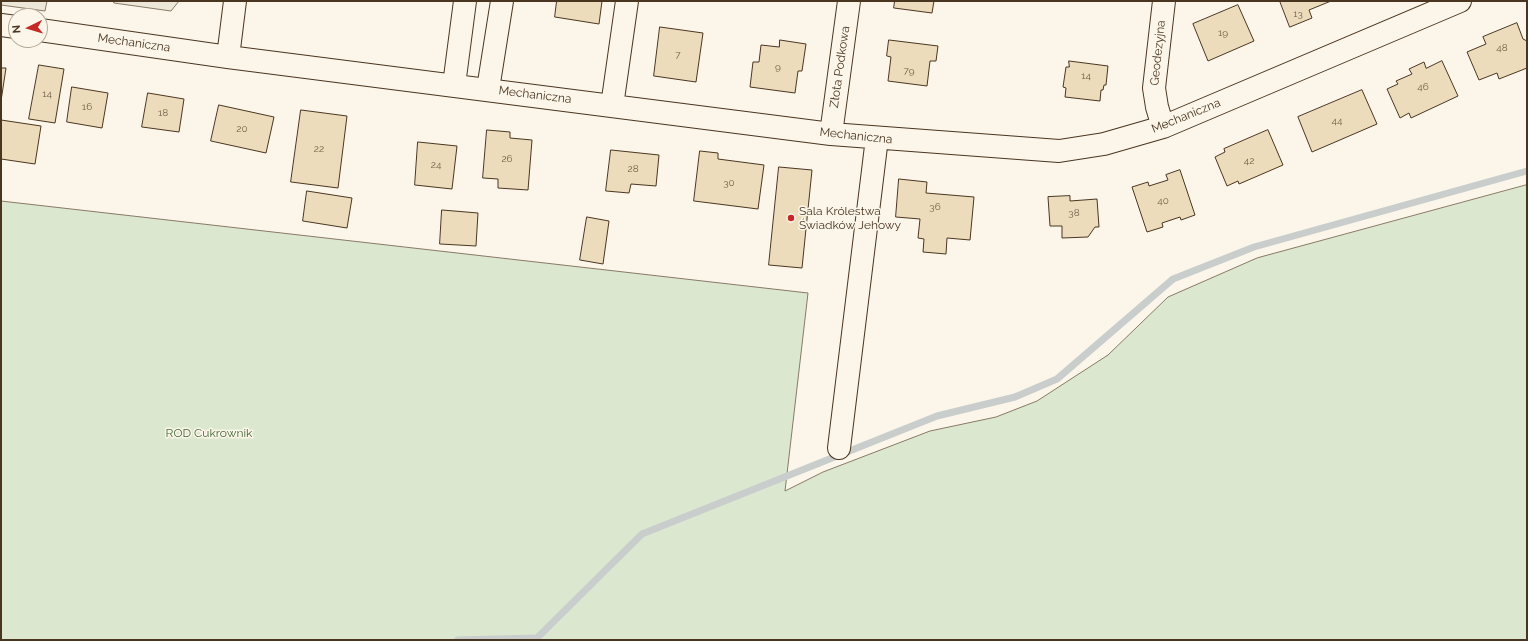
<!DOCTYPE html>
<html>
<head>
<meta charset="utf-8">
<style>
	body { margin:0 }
	#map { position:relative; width:1528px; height:641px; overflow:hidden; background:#fbf6e9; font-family:Raleway,sans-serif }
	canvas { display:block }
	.frame { position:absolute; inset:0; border:2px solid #4a3520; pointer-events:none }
	.north { position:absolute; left:8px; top:8px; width:40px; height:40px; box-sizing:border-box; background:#fbf6e9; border:1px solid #b4a999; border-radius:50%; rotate:265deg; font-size:11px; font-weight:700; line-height:16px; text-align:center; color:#4a3520 }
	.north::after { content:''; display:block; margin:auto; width:14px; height:18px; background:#c62828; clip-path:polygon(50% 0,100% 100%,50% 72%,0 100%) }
</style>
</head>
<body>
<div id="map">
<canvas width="1528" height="641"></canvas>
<div class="frame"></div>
<div class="north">N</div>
</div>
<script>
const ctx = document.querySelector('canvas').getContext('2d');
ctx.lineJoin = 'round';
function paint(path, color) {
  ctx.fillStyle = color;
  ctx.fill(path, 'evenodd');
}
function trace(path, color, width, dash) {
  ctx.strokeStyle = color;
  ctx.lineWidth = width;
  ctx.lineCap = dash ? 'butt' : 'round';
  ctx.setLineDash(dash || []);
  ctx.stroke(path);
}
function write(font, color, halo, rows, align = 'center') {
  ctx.font = font + ' Raleway,sans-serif';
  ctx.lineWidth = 3;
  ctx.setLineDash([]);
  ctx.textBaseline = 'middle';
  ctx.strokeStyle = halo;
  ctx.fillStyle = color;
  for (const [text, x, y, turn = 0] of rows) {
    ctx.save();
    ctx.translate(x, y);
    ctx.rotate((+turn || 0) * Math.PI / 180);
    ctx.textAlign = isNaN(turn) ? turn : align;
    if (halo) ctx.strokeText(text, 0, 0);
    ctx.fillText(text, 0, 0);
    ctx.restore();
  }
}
const green = new Path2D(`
	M1527,185V640H1V201L808,293L785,491L823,472L930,431L996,417L1037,401L1108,355L1168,297L1257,258Z`);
const parking = new Path2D(`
	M1,1H47L45,11L1,5Z
	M114,1H179L171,11L114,3Z`);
const stream = new Path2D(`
	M458,640L537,638L642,534L937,416L1015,397L1057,379L1173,279L1254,247L1527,171`);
const building = new Path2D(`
	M557,1H602L599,24L555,17Z
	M895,1H934L932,13L894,8Z
	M1280,1H1331L1309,10L1312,18L1290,27Z
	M1238,5L1254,41L1208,61L1193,24Z
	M1517,23L1523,39L1527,41V68L1499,79L1497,73L1479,80L1467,52L1486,44L1483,37Z
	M660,27L703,33L696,82L654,76Z
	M780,40L806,44L802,71H798L795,93L750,87L753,62H759L761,45L779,47Z
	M889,40L938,46L936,61H930L927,86L888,81L891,57L887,56Z
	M1069,61L1108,66L1106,85H1104L1103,90H1101L1100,101L1065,97L1066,88L1063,87L1066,67H1069Z
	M1442,61L1458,96L1411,118L1409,113L1400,118L1387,89L1398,84L1396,81L1412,74L1409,69L1424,62L1426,68Z
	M39,65L64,69L55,123L29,119Z
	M1,68H6L1,101Z
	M72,87L108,93L102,128L67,122Z
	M1362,90L1377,124L1312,152L1298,117Z
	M148,93L184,99L179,132L142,127Z
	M219,105L274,117L266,153L211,141Z
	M301,110L347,116L338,188L291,182Z
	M1,120L41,126L35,164L1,159Z
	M487,130L510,132V138L532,140L528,190L498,188V179L483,178Z
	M1268,130L1283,165L1239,184L1238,181L1227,186L1215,157L1225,152L1224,149Z
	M418,142L457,146L452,189L415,185Z
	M611,150L659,155L656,186L631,184L629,193L606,191Z
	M700,151L718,153V159L764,165L758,209L694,201Z
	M779,167L812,170L802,268L769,265Z
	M1180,170L1195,215L1181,220L1180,217L1162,223L1163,227L1147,232L1132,187L1148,182L1149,186L1168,180L1166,175Z
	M899,179L927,182L926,193L974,197L970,240L947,238L946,254L923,252L924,239L918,238L920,219L896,217Z
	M307,191L352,198L347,228L303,221Z
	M1070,196V201L1097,199L1099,227H1095L1088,237L1062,238V226H1050L1048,197Z
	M442,210L478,213L476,246L440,244Z
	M587,217L609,221L603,264L580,260Z`);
const minor = new Path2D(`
	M1,25L16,27
	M40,30L228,57L831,134L1059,151L1104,144L1163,127L1460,1
	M228,57L235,1
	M454,85L465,1
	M488,89L502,1
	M612,106L627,1
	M1163,127L1157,107L1154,88L1164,1
	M831,134L849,1
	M839,448L877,138`);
const markers = [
	[791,218,4,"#c62828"]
];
const numberNames = [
	["13",1298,14],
	["19",1223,33],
	["48",1502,48],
	["7",678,55],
	["9",778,67],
	["79",909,71],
	["14",1086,76],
	["46",1423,87],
	["14",47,94],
	["16",87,107],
	["18",163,113],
	["44",1337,121],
	["20",242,129],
	["22",319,149],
	["26",507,159],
	["42",1249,161],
	["24",436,165],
	["28",633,169],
	["30",729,183],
	["40",1163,201],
	["36",935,207],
	["38",1074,213]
];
const streetNames = [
	["Mechaniczna",134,43,8],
	["Geodezyjna",1158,53,-84],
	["Złota Podkowa",840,67,-82],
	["Mechaniczna",535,95,7],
	["Mechaniczna",1186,116,-22],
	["Mechaniczna",856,136,6]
];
const poiNames = [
	["Sala Królestwa",799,211],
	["Świadków Jehowy",799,225]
];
const parkNames = [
	["ROD Cukrownik",209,433]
];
paint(green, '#dce7d0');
trace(green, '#887966', 1);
paint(parking, '#ede7d9');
trace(parking, '#887966', 1);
trace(stream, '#c9cecd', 7);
paint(building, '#ecdcbc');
trace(building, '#4a3520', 1);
trace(minor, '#4a3520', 24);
trace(minor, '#fbf6e9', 22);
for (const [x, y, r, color] of markers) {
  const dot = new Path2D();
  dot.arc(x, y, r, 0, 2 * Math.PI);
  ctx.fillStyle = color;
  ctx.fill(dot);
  trace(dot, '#fbf6e9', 1.5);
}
write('10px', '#725f47', null, numberNames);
write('12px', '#4a3520', '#fbf6e9', streetNames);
write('12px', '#4a3520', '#fbf6e9', poiNames, 'left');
write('12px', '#436837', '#fbf6e9', parkNames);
</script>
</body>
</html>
